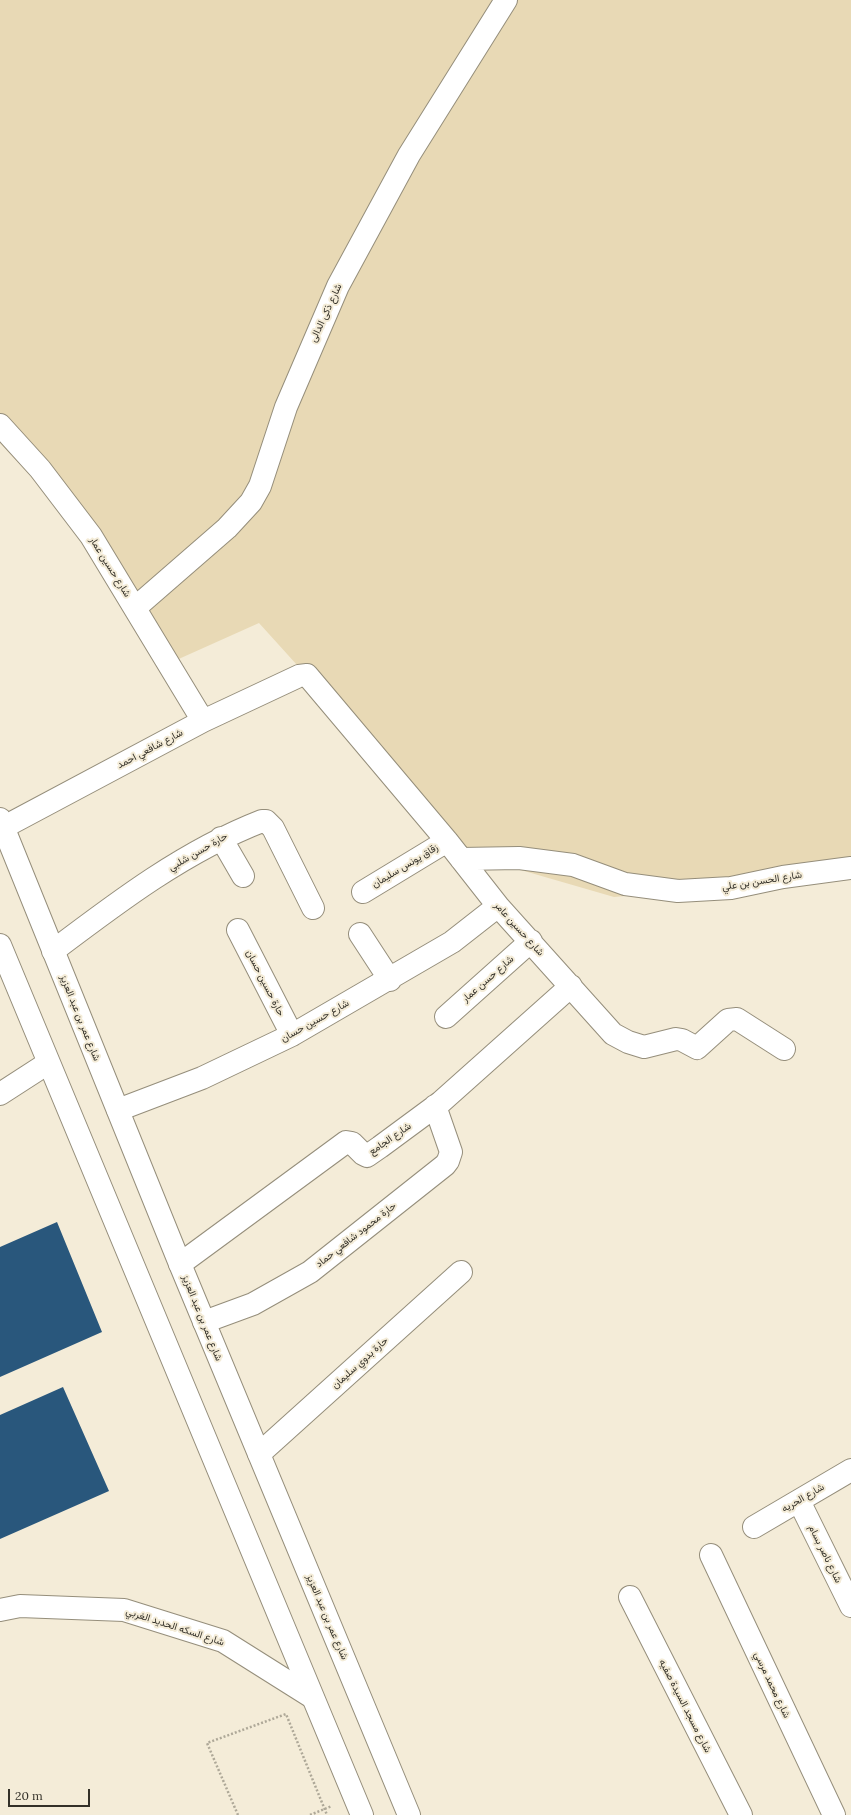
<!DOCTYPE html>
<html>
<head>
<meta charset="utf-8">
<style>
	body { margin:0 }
	#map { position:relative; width:851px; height:1815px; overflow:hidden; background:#f4ecd8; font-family:Lora,serif }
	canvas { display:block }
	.scale { position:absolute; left:8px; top:1789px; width:82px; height:18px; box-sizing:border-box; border:2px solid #333028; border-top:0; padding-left:5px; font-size:12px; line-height:14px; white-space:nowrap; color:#333028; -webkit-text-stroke:3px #f4ecd8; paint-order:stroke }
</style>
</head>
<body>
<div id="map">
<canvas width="851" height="1815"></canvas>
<div class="scale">20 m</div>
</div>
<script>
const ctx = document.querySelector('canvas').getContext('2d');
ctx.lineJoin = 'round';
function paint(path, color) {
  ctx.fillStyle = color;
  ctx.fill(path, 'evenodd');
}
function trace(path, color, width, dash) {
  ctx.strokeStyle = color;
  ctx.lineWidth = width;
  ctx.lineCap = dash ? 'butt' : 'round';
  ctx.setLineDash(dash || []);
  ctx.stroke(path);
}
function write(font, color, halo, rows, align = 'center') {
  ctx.font = font + ' Lora,Vazirmatn,serif';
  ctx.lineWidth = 4;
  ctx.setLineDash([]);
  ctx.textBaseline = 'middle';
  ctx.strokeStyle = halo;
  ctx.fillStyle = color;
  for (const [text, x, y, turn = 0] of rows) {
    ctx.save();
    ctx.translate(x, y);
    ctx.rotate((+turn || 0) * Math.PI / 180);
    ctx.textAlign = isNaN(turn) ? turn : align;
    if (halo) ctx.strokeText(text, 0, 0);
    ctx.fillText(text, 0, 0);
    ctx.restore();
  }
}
const green = new Path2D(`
	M0,0H851V877L614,897L469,855L259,623L172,662L63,511L0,443Z`);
const building = new Path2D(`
	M57,1222L102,1332L0,1377V1247Z
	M63,1387L109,1491L0,1539V1415Z`);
const path = new Path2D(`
	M238,1815L207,1743L286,1714L327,1815
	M310,1815L332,1806`);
const minor = new Path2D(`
	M0,425L40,469L91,536L203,721
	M135,608L227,528L251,502L260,486L286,407L338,286L409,155L506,0
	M4,827L203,721L299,676L307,675L447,841L498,906L613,1034L628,1042L644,1047L676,1039L682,1040L697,1048L728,1020L737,1019L784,1049
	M221,838L243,876
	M461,859L519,858L573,865L625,884L678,891L731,888L783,877L851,868
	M363,892L447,841
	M238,930L292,1035
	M360,934L390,980
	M53,951C119,901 185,851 262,821H266L273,828L313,908
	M446,1017L531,941
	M0,1094L48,1063
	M118,1110L202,1078L292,1035L452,942L498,906
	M180,1264L346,1142L352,1143L363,1154L367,1156L380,1147L441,1102L571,986
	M204,1322L253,1304L310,1272L445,1165L448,1161L451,1152L435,1106
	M259,1454L461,1272
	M799,1501L851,1606
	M754,1527L851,1470
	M711,1555L834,1815
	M630,1597L741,1815
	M0,1610L20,1606L124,1610L223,1641L312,1697`);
const major = new Path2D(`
	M0,819L180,1264L409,1815
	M0,945L362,1815`);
const streetNames = [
	["شارع ذكى الدالى",326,313,-65],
	["شارع حسين عمار",110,567,58],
	["شارع شافعي احمد",150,749,-28],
	["حارة حسن شلبي",198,852,-30],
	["زقاق يونس سليمان",405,866,-31],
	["شارع الحسن بن علي",762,881,-9],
	["شارع حسين عامر",519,929,48],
	["شارع حسن عمار",488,979,-41],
	["حارة حسين حسان",265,983,63],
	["شارع عمر بن عبد العزيز",80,1018,68],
	["شارع حسين حسان",315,1021,-29],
	["شارع الجامع",390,1139,-35],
	["حارة محمود شافعي حماد",356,1235,-38],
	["شارع عمر بن عبد العزيز",202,1318,68],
	["حارة بدوي سليمان",360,1363,-42],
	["شارع الحريه",803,1498,-30],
	["شارع ناصر بسام",825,1554,64],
	["شارع عمر بن عبد العزيز",327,1617,67],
	["شارع السكه الحديد الغربي",175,1627,18],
	["شارع محمد مرسي",772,1685,65],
	["شارع مسجد السيدة صفيه",685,1706,63]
];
paint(green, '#e8d9b5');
paint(building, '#29577c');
trace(minor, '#958e7b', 24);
trace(major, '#958e7b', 24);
trace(path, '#aea898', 2.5, [2, 2]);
trace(minor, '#fff', 22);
trace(major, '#fff', 22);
write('10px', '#333028', '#f4ecd8', streetNames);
</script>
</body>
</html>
